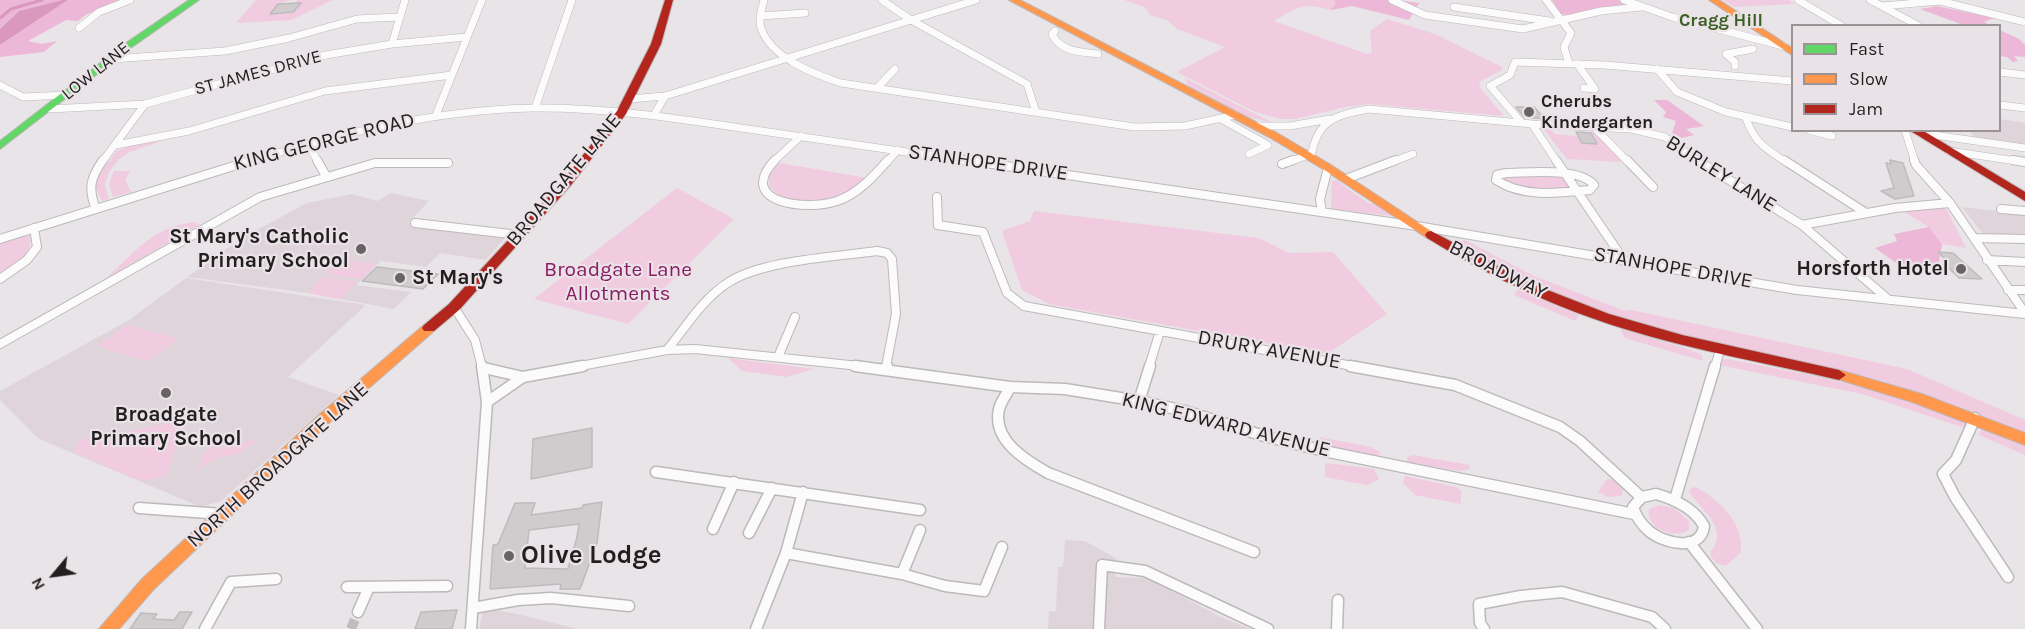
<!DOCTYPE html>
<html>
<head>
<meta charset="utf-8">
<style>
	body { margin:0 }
	#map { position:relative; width:2025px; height:629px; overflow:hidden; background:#e9e4e7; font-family:Karla,sans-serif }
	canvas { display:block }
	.legend { position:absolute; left:1791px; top:24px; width:210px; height:108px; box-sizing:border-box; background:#ebe2e7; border:2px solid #9b9497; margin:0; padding:8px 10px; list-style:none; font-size:18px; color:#221f20 }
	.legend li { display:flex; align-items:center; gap:12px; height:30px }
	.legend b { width:30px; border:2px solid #9b9497 }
	.north { position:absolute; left:24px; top:545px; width:60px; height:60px; -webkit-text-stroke:4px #ebe2e7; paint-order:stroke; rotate:241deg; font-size:16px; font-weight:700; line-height:24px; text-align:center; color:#221f20 }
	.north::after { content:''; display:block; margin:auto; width:21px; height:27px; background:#221f20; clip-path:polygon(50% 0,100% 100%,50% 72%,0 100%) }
</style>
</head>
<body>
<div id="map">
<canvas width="2025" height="629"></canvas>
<ul class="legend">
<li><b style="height:8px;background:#63d668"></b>Fast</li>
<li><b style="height:8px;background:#ff974d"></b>Slow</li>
<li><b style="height:8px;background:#b3261e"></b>Jam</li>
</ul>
<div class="north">N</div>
</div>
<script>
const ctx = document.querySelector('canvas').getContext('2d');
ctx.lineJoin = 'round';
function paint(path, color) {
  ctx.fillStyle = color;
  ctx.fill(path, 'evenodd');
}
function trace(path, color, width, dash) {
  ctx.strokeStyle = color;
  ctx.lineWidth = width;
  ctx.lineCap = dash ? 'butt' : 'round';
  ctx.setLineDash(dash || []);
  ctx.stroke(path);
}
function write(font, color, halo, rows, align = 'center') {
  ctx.font = font + ' Karla,sans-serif';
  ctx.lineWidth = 4.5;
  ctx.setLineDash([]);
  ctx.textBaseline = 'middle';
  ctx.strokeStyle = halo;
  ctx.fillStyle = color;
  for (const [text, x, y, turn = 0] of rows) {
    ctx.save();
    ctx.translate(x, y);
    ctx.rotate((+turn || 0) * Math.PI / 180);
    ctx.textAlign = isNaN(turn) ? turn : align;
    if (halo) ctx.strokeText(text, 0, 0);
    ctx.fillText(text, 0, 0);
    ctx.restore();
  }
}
const built = new Path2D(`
	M2000,119L2025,123V146L1975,138L1970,131L2000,130Z
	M391,193L429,201L408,223L506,236L486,260L440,253L426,267L381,261L356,285L411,292L394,309L308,293L187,277L242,238L307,203L352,194L378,201Z
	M1962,207L2025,214V235L1983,234Z
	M186,278L366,305L288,377L339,395L221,501L201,507L39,439L0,400V391L129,320Z
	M1065,540L1085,541L1116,558L1115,577L1147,578L1221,617L1251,629H1048L1049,611H1056L1058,567H1063Z
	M484,608L513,613L578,629H479Z`);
const green = new Path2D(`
	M256,0H290L278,4L271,14L293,12L301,3H294L297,0H333L291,20L236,23Z
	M1124,0H1334L1336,2L1331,10C1304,2 1297,7 1274,21L1367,54L1372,52L1370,31L1387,19L1435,34L1502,67V70L1479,82L1481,89L1504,116L1370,104L1345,107L1295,119H1281L1255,112L1177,72L1225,47L1177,29L1167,20L1150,15L1145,7Z
	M1723,0H1789L1795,4L1734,7Z
	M1185,78L1273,123L1245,116L1188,86Z
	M1541,126L1550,127L1554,134L1578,136L1582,143L1596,144L1589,129L1594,130L1622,162L1567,159Z
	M162,141L130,152L119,159L109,172L105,185L109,199L102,201L95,186L97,177L117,151L131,145Z
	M780,163L867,178C860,184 852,191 844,195C822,204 786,207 769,186V175Z
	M114,171H130L125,180L131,192L113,197L109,184Z
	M1563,175L1571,189H1517L1500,181L1501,177Z
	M1336,180L1368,203H1374L1392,216L1331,209L1332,181Z
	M677,188L734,219L628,324L534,299Z
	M1938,206L1947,210L1966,248L1942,244L1929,227L1904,212Z
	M1034,211L1259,238L1289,253L1333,252L1387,314L1327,354L1049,304L1022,290L1002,231L1030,221Z
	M195,222L199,225L106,278C138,251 149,228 195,222Z
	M22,235L30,236C33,257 14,265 0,276V242Z
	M1465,240L1534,276L1625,311L1631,310L1907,369L2025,420V433C1968,409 1909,387 1848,372C1786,356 1723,349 1661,331C1613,317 1567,298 1520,278C1500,269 1471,260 1457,243Z
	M342,259L377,264L361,279L326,274Z
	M323,277L357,282L339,299L308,293Z
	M1518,289L1579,315L1575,321L1514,295Z
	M128,325L179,339L148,361L97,346Z
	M1620,329L1691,350L1702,355L1703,361L1625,338Z
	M728,358L814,369L786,377L742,371Z
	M1728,359L1825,378L1889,394L1966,423L1965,428L1862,394L1719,365V360Z
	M185,420L166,477L140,481L74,452L80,440Z
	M1982,428L2025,445V455L1979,435Z
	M1318,437L1371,447L1380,452L1379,456C1360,453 1330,453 1318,437Z
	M259,439L239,454L217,458L198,469L206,450Z
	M1413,455L1470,465L1469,469L1460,471L1408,462L1407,457Z
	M1328,463L1374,469L1379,479L1367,485L1325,477V464Z
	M1405,476L1456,487L1461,491V504L1415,495L1403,483Z
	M1607,479C1615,479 1619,484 1623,490L1621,496L1608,497L1598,492Z
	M1696,487C1720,501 1743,521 1741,552L1726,566L1716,563L1710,555C1711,550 1715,547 1716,542C1722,521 1697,507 1689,491L1691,488Z
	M1659,505L1674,508L1689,521V530C1675,540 1645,528 1649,509Z`);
const forest = new Path2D(`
	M0,0H62L19,11L0,29Z
	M68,0H123L87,14L78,21L66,20L28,41L42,44L57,41L44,52L0,57V45Z
	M1334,0H1397L1419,3L1409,20L1352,6L1331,10L1336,2Z
	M1552,0H1618L1631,6L1568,15L1561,14Z
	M1937,6L1994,18L1984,22L1990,25H1963L1920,9Z
	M2000,30L2019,39L2025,45V57L2014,56L2018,61L2013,62L2007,57L2000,56Z
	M1654,100H1667L1704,126L1686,129L1694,135L1682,138L1672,133L1676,121L1663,117L1666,112Z
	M1929,227L1942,244L1939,262L1910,273L1875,248L1897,241L1894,234Z`);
const water = new Path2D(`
	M62,0H68L0,45V29L19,11Z`);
const stream = new Path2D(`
	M0,18L11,9L42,0`);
const building = new Path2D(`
	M301,3L293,12L270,14L278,4Z
	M1516,107H1534L1545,119L1524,117Z
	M1576,132L1591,133L1597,144L1582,143Z
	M1890,160L1903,163L1914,196L1895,199L1881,191L1894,188L1886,163L1891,164Z
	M1938,252L1953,253L1982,279L1959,278L1944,263H1949Z
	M377,267L438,274L423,289L362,281Z
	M592,428V467L531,479L533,439Z
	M602,502L597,543L580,589H560L561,584L490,589L493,545L498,544L515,503H535L531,515L582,508L583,505ZM579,524L577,537L568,569L525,568L529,530Z
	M457,610L452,629H415L421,612Z
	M180,612H192L182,629H130L141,613L157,614L153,619L174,620Z`);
const streetTunnel = new Path2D(`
	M351,629L358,612`);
const streetFar2 = new Path2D(`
	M764,0C762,9 758,19 761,28C771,58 814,74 841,83L1134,127L1185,126L1235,115
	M882,0L911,20L1027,84L1036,112
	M1392,0L1425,15L1523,29L1601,11L1641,7
	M1546,0L1571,33L1564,47L1569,64
	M1624,0L1672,17L1783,46
	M1798,0L1842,26
	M1870,0L1919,26
	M1882,6L1940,1L2025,22
	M1454,7L1549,21
	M761,16L805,13
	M79,28L99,12L130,0
	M1055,31L1052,34C1060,52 1081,52 1098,54
	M392,44L405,0
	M112,59L225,51L289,38L357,19L398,17
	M1577,64L1595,89L1584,88
	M1735,66V62L1726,54L1753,49
	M1657,69L1677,92L1726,112L1792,127
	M2000,72L2025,75
	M0,85L23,97L66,95
	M877,88L895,69
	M629,99L665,96L976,0
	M2000,105L2025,108
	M535,108L572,0
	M50,109L145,104L326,55L392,44L466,37
	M436,115L482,0
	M654,115L665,96
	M1745,116C1755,143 1763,147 1786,162
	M1221,119L1268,145L1249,154
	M1522,123L1490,86L1510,75L1515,62L1605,65L1792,81
	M1532,124L1557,162
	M1592,125L1628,162
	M1257,126H1290L1330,119
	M1809,130L1832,136
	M1905,130L1915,162
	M1920,133L2025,148
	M308,143L318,162
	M116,145L189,131L325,91L452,75
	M1949,151L2023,162
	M1311,157C1317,120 1335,115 1369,109L1532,124L1631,129L1665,137L1699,162
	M102,162L145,104
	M248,162C341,133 435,110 533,108C601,107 674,118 741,128C819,139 897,150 975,162
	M773,162L801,136
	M887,162L898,150
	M1289,162L1308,155
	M1392,162L1413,154`);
const streetFar1 = new Path2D(`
	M317,160L326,176
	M775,160C734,204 809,211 837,201C858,194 874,176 888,160
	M965,160L1417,226L1797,290L2025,314
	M1556,160L1623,259
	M1627,160L1653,187
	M1697,160L1802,225L1889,300
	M1784,160L1866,213
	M1914,160L1916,165L1950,203L2025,313
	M2013,160L2025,162
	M1282,164L1293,160
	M1506,173C1528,173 1580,167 1594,185L1590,190C1559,193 1523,198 1496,180L1497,175Z
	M1346,179L1396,160
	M937,197L938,225L983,232L1007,293L1024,306L1358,367
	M95,207C88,187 91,177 103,160
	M2001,209L2025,211
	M1322,212L1320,199L1328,168
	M415,223L519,235
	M1802,225L1895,208L1950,203
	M1975,238L2025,239
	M0,239L253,160
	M1987,260L2025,262
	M0,279L27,260L37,247L34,228
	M2008,290H2025
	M454,307L475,340L482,367
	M0,344L260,197L375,163H448
	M667,350C686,327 703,298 729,282C764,260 835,257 877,251L887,253L892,259L896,314L886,367
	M778,357L795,317
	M575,367L667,350L695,349L869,367
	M1149,367L1160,331
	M1715,367L1720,350`);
const street = new Path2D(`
	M855,366L1010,387L1065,389L1139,401L1185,411L1264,436L1324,451L1634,514
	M1350,366L1455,385L1560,427L1580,441L1641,497
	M484,368L523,377L583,366
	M886,369L887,366
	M1010,387C1007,394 1001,401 999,409C992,440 1025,460 1048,473L1254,552
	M1139,401L1150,366
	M487,402L523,377
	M1975,418L1956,460L1943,474L1955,497L2008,577
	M656,472L920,510
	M1656,494C1674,499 1694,508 1704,526C1701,553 1663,543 1649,531C1641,524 1636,517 1633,507L1642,497Z
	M1675,499L1715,366
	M139,508L222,514
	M713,529L734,482
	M749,533L772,488
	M1689,542L1757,629
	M786,553L902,574L945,586L984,591L1002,547
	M902,574L920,530
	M347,587L447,586
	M473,608L518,600L551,598L629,606
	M358,612L369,587
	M205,629L231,582L276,579
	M471,629L487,402L482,366
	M756,629L786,553L803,492
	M1099,629L1102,565L1145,571L1268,629
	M1337,629L1338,600
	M1484,629L1480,623L1479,604L1521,596L1562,592L1652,617L1665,629`);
const fast = new Path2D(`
	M189,0H199L132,47L0,149V141L126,43Z`);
const slow = new Path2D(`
	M1009,0H1020L1277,133L1331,165L1437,235L1435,238H1427L1323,169L1269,137Z
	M1709,0H1719L1792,48V55Z
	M429,324L436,328L434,331L330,422L154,589L119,629H99L142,579L320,414L424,325Z
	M1839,370L1922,394L2025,433V445L1912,402L1834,378L1832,375L1834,372Z`);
const jam = new Path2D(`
	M665,0H673L661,44L626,114L571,185L459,310L434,331H424L422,328L424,325L449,304L563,181L617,111L651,44Z
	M1909,130H1922L2025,192V201Z
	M1431,231L1532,284L1609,314L1682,335L1839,370L1846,375L1839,380C1768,363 1695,351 1625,329C1555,308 1489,276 1427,238L1425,235L1427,232Z`);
const markers = [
	[1529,112,6,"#686466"],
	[361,249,6,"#686466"],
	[1961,269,6,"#686466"],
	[400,278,6,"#686466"],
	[166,393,6,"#686466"],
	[509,556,6,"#686466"]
];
const farNeighbourhoodnames = [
	["Cragg Hill",1721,21]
];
const farStreetnames = [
	["LOW LANE",96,71,-39],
	["ST JAMES DRIVE",258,73,-15]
];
const farPoinames = [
	["Cherubs",1541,102],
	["Kindergarten",1541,123]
];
const streetNames = [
	["KING GEORGE ROAD",324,142,-14],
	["STANHOPE DRIVE",988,163,8],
	["BURLEY LANE",1721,174,32],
	["BROADGATE LANE",564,180,-50],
	["STANHOPE DRIVE",1673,268,10],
	["BROADWAY",1498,270,27],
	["DRURY AVENUE",1269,350,10],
	["KING EDWARD AVENUE",1226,425,14],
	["NORTH BROADGATE LANE",278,465,-42]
];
const poiNames = [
	["St Mary's Catholic",349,237],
	["Primary School",349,261],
	["Horsforth Hotel",1949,269],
	["St Mary's",412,278,"left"],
	["Broadgate",166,415,"center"],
	["Primary School",166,439,"center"]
];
const parkNames = [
	["Broadgate Lane",618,270],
	["Allotments",618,294]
];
const nearPoinames = [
	["Olive Lodge",521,556]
];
paint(built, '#e0d4db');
paint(green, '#f1cbdf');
paint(forest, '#edb8d7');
paint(water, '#da98be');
trace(stream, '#da98be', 3);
paint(building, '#d0ccce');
trace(building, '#bebbbd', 1.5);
trace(streetTunnel, '#c1bdbf', 10, [10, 5]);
trace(streetFar2, '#bcb9ba', 8);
trace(streetFar1, '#bcb9ba', 10);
trace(street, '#bcb9ba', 13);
trace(fast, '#bcb9ba', 2);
trace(slow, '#bcb9ba', 2);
trace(jam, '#bcb9ba', 2);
trace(streetFar2, '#fcfbfb', 7);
trace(streetFar1, '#fcfbfb', 8);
trace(street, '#fcfbfb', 10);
paint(fast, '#63d668');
paint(slow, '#ff974d');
paint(jam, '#b3261e');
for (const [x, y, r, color] of markers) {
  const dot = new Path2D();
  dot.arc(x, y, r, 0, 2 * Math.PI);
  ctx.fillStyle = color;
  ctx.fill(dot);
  trace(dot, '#ebe2e7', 2);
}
write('bold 18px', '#3a6023', '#ebe2e7', farNeighbourhoodnames);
write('18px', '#221f20', '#ebe2e7', farStreetnames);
write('bold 18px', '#221f20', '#ebe2e7', farPoinames, 'left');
write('21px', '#221f20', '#ebe2e7', streetNames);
write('bold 21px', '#221f20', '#ebe2e7', poiNames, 'right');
write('21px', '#891d65', '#ebe2e7', parkNames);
write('bold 26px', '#221f20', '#ebe2e7', nearPoinames, 'left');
</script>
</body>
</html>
